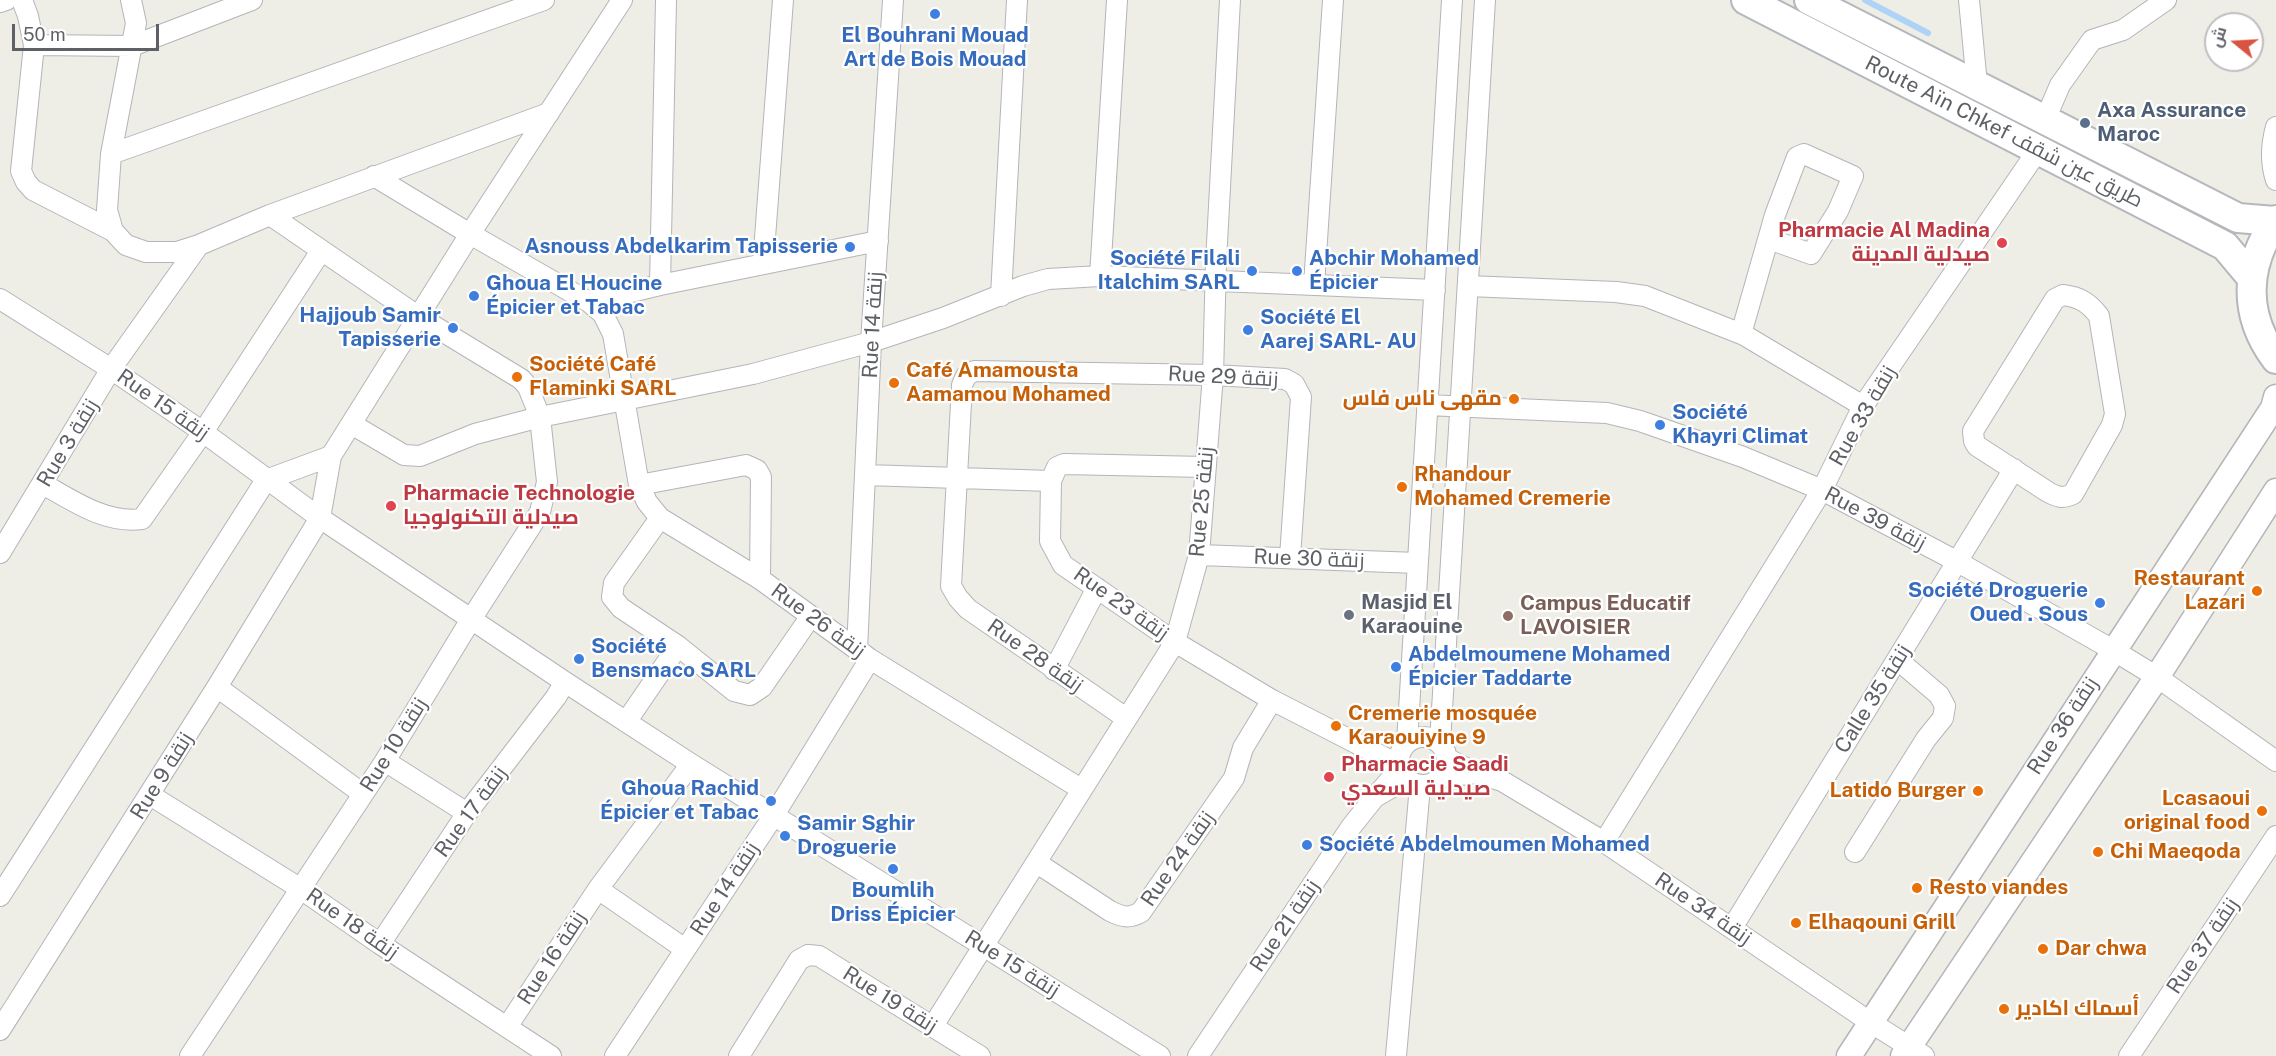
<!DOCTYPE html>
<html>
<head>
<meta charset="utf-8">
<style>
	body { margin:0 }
	#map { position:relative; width:2276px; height:1056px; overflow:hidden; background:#eeede6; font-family:"Public Sans",Cairo,sans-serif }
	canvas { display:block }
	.north { position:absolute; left:2204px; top:12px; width:60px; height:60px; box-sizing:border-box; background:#fff; border:2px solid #bebfc1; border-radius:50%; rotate:288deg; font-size:16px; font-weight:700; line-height:24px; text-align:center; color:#5d6065 }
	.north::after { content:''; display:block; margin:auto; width:21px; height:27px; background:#d95341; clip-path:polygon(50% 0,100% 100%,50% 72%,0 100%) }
	.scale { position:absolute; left:12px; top:24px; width:147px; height:27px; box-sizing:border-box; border:3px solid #5d6065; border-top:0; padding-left:8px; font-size:18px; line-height:21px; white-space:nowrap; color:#5d6065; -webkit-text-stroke:4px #fff; paint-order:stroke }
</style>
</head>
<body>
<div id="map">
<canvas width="2276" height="1056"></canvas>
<div class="north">ش</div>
<div class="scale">50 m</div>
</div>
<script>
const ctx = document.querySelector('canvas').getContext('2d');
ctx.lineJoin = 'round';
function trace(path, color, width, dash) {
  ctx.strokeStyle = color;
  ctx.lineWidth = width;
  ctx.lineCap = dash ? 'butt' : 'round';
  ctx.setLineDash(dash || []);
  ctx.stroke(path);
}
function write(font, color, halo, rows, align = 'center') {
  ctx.font = font + ' "Public Sans",Cairo,sans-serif';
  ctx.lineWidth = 4.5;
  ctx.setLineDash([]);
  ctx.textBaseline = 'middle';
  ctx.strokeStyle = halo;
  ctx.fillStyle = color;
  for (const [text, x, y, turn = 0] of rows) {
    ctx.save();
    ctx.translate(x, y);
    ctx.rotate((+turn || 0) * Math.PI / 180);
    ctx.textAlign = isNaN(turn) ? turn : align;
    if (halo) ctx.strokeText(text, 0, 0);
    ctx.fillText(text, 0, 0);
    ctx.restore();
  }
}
const stream = new Path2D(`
	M1865,0L1928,33`);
const minor = new Path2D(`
	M22,0L28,16L34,45L21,171L26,182L33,190L113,231
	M131,0L136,23L111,154L107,210L113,231L126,245L146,252H177L199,245L270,215L549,113
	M1969,0L1977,85
	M0,2L6,0
	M34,45L132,46L252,0
	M2045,120L2060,85L2092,40L2123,30L2166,0
	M2276,127C2271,145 2270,162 2276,180
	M111,154L544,0
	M374,176L470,234L589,302L603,314L613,334L639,485L647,502L660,518L760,579L870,659L1081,789
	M763,264L783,0
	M1100,276L1117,0
	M660,285L666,0
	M1314,285L1333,0
	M1468,286L1616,292L1645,296L1744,335L1863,406
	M2063,295C2080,297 2089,303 2099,316L2115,414L2112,425L2073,494C2063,499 2057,497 2048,492L1977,446L1974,441L1973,431L2055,299Z
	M1001,296L1017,0
	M0,299L111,369L203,432L320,518L565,682L691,764L1160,1056
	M589,302L660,285L878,241
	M1741,334L1775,215L1797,157L1804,154L1853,176L1838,211L1811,254L1769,239
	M1427,405L1607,413L1640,421L1743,457L1822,490L1958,562L2113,650L2157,677L2276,761
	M353,425L404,455L420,456L475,434L540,417L753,374L871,342L943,318L1023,286L1048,279L1100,276L1435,290
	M1205,467L1064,464L1057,467L1051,481L1050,541L1063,565L1175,642L1272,700L1399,765
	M866,475L1051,481
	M43,484C73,501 106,524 142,519L203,432L321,251
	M639,485L746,465L757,470L761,477L760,579
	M660,518L614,583L612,597L621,608L678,646L734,691L750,695L762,687L811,616
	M0,553L111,369L199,245
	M1199,555L1418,563
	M857,650L871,342L893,0
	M1054,670L1097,588
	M217,687L363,794
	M1126,718L968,609L958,598L951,586L962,385L966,376L974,371L1213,375L1285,379L1294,384L1301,397L1290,557
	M626,722L678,646
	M1399 761a24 24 0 1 1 48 0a24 24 0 1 1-48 0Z
	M1407,743L1452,0
	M1440,743L1485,0
	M385,761L467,813
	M1400,769L1375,797L1406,779
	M1476,773L1502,781L1604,842L1870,1022L1924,1056
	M1442,777L1476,773L1448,759
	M150,795L301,889L380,944L551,1056
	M1604,842L1822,490L1863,406L2038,150
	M1855,852L1926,739L1943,718L1945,706L1939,695L1898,660
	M1037,863L1110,911C1122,917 1129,919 1141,912L1234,778L1243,748L1272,700
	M598,889L685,949
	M0,896L266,480L331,456
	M1732,928L2014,469
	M380,944L467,813L556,697L565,682
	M933,1026L1175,642L1199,555L1213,375L1216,262L1230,0
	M507,1027L598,889L691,764
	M0,1030L217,687L320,518L331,456L470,234L622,0
	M190,1056L385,761L470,621L540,512L547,482L540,417L528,387L521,379L419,317L270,215
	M615,1056L774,815L870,659
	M739,1056L799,960L808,955L819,956L980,1056
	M1198,1056L1351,827L1375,797
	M1396,1056L1420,786
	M2129,1056L2276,836`);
const tertiary = new Path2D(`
	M1849,1056L2273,408L2276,397
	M1903,1056L2157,677L2276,491`);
const secondary = new Path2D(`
	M1746,0L2225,246L2251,277
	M1809,0L2238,218L2275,221
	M2276,220C2245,265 2242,314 2276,359`);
const markers = [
	[935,14,6,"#3f7fe0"],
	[2085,123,6,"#5c6f8a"],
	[2002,243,6,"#e0444e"],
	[850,247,6,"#3f7fe0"],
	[1252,271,6,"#3f7fe0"],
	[1297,271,6,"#3f7fe0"],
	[474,296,6,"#3f7fe0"],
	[453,328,6,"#3f7fe0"],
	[1248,330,6,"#3f7fe0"],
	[517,377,6,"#e8710a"],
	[894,383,6,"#e8710a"],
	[1514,399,6,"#e8710a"],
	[1660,425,6,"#3f7fe0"],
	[1402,487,6,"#e8710a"],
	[391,506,6,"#e0444e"],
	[2257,591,6,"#e8710a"],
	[2100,603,6,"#3f7fe0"],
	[1349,615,6,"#6b7280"],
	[1508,616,6,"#8d6e63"],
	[579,659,6,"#3f7fe0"],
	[1396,667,6,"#3f7fe0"],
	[1336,726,6,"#e8710a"],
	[1329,777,6,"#e0444e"],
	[1978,791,6,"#e8710a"],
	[771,801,6,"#3f7fe0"],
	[2262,811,6,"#e8710a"],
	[785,836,6,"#3f7fe0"],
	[1307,845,6,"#3f7fe0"],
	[2098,852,6,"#e8710a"],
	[893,869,6,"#3f7fe0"],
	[1917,888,6,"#e8710a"],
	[1796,923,6,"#e8710a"],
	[2043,949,6,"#e8710a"],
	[2004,1009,6,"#e8710a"]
];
const shopNames = [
	["El Bouhrani Mouad",935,36,"center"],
	["Art de Bois Mouad",935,60,"center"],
	["Asnouss Abdelkarim Tapisserie",838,247,"right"],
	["Société Filali",1240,259,"right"],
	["Italchim SARL",1240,283,"right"],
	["Abchir Mohamed",1309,259],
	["Épicier",1309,283],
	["Ghoua El Houcine",486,284],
	["Épicier et Tabac",486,308],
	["Hajjoub Samir",441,316,"right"],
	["Tapisserie",441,340,"right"],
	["Société El",1260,318],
	["Aarej SARL- AU",1260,342],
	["Société",1672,413],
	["Khayri Climat",1672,437],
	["Société Droguerie",2088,591,"right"],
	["Oued . Sous",2088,615,"right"],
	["Société",591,647],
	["Bensmaco SARL",591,671],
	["Abdelmoumene Mohamed",1408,655],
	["Épicier Taddarte",1408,679],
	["Ghoua Rachid",759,789,"right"],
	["Épicier et Tabac",759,813,"right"],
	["Samir Sghir",797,824],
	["Droguerie",797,848],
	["Société Abdelmoumen Mohamed",1319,845],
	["Boumlih",893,891,"center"],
	["Driss Épicier",893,915,"center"]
];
const serviceNames = [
	["Axa Assurance",2097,111],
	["Maroc",2097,135]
];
const streetNames = [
	["Route Aïn Chkef طريق عين شقف",2004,132,27],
	["Rue 14 زنقة",873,325,-87],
	["Rue 29 زنقة",1223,377,3],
	["Rue 15 زنقة",163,405,35],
	["Rue 33 زنقة",1863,416,-60],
	["Rue 3 زنقة",68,443,-59],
	["Rue 25 زنقة",1202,502,-85],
	["Rue 39 زنقة",1875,519,28],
	["Rue 30 زنقة",1309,559,2],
	["Rue 23 زنقة",1121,604,35],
	["Rue 26 زنقة",818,621,36],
	["Rue 28 زنقة",1035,656,35],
	["Calle 35 زنقة",1873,699,-58],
	["Rue 36 زنقة",2063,726,-57],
	["Rue 10 زنقة",394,745,-58],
	["Rue 9 زنقة",162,776,-58],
	["Rue 17 زنقة",471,812,-54],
	["Rue 24 زنقة",1178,859,-55],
	["Rue 14 زنقة",725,889,-57],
	["Rue 34 زنقة",1703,909,34],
	["Rue 18 زنقة",352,924,35],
	["Rue 21 زنقة",1285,926,-56],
	["Rue 37 زنقة",2203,946,-56],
	["Rue 16 زنقة",552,958,-57],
	["Rue 15 زنقة",1012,964,32],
	["Rue 19 زنقة",890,1000,32]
];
const healthNames = [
	["Pharmacie Al Madina",1990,231,"right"],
	["صيدلية المدينة",1990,255,"right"],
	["Pharmacie Technologie",403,494],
	["صيدلية التكنولوجيا",403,518],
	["Pharmacie Saadi",1341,765],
	["صيدلية السعدي",1341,789]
];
const foodNames = [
	["Société Café",529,365],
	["Flaminki SARL",529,389],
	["Café Amamousta",906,371],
	["Aamamou Mohamed",906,395],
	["مقهى ناس فاس",1502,399,"right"],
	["Rhandour",1414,475],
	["Mohamed Cremerie",1414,499],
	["Restaurant",2245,579,"right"],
	["Lazari",2245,603,"right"],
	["Cremerie mosquée",1348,714],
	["Karaouiyine 9",1348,738],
	["Latido Burger",1966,791,"right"],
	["Lcasaoui",2250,799,"right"],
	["original food",2250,823,"right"],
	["Chi Maeqoda",2110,852],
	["Resto viandes",1929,888],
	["Elhaqouni Grill",1808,923],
	["Dar chwa",2055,949],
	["أسماك اكادير",2016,1009]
];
const worshipNames = [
	["Masjid El",1361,603],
	["Karaouine",1361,627]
];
const educationNames = [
	["Campus Educatif",1520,604],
	["LAVOISIER",1520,628]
];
trace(stream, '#add4f7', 6);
trace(minor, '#b3b5b9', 22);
trace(tertiary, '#b3b5b9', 27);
trace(secondary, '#b4b7bc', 32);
trace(minor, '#fff', 20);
trace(tertiary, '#fff', 24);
trace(secondary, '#fff', 28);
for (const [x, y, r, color] of markers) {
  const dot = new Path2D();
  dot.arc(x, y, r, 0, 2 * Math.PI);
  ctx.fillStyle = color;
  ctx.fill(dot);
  trace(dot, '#fff', 2);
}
write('bold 21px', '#366cbe', '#fff', shopNames, 'left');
write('bold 21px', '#4e5e75', '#fff', serviceNames, 'left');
write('21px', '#5d6065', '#fff', streetNames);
write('bold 21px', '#be3a42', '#fff', healthNames, 'left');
write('bold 21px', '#c56008', '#fff', foodNames, 'left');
write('bold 21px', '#5b616d', '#fff', worshipNames, 'left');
write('bold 21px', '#785e54', '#fff', educationNames, 'left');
</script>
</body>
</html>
